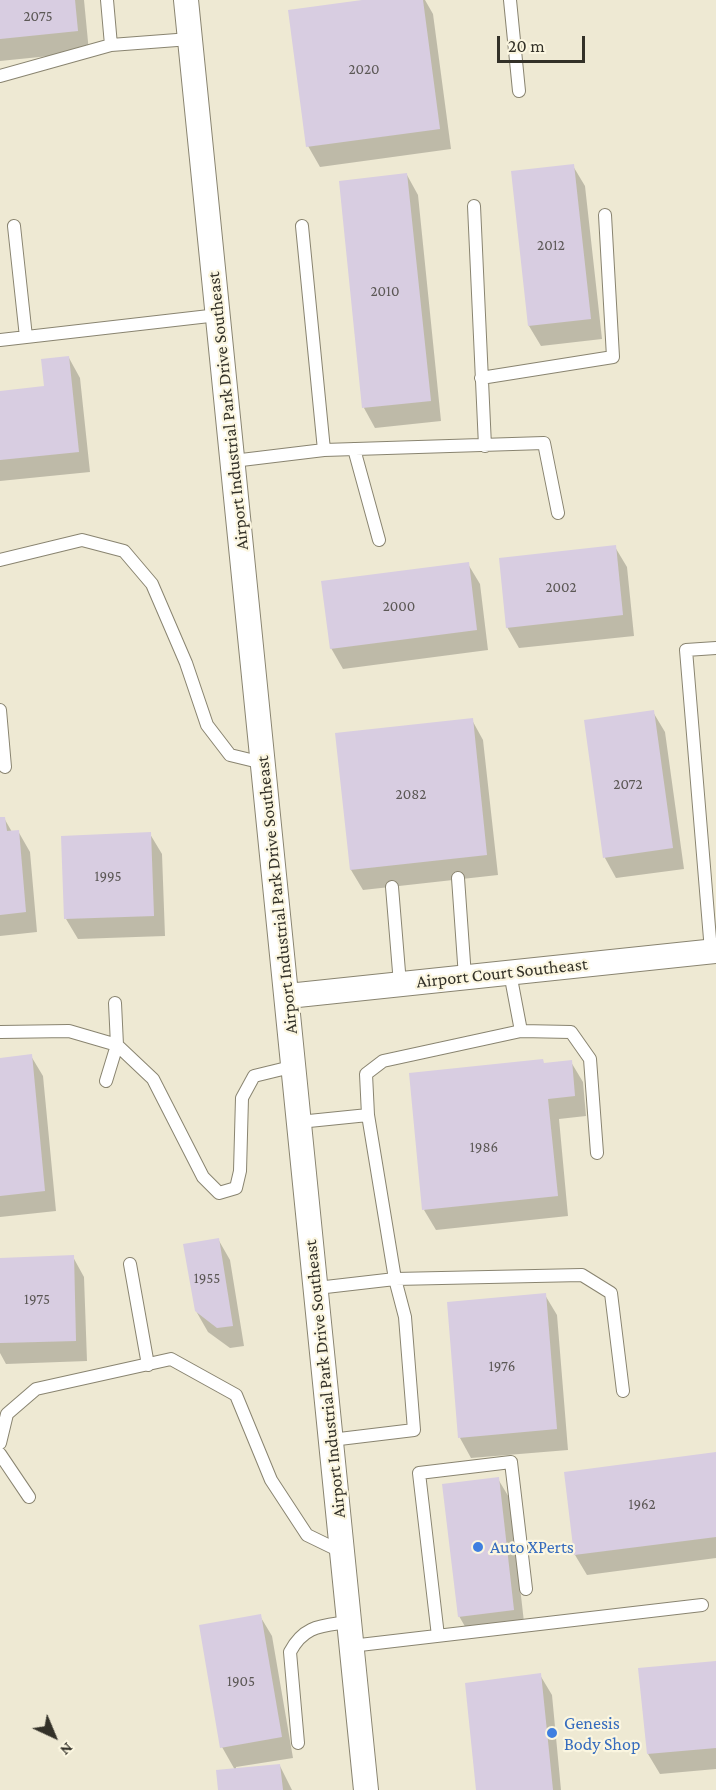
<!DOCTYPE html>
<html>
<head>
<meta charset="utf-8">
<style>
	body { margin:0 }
	#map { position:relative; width:716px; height:1790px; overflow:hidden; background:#eee9d3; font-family:"Crimson Pro",serif }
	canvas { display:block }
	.north { position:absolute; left:24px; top:1706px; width:60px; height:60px; -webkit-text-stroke:4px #fbf6e0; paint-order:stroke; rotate:136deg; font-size:16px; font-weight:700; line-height:24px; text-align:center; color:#333128 }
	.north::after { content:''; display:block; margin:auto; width:21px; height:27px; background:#333128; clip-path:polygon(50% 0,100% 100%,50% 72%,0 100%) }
	.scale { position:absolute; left:497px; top:36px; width:88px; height:27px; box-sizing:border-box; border:3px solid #333128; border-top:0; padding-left:8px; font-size:18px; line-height:21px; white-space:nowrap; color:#333128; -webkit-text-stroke:4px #fbf6e0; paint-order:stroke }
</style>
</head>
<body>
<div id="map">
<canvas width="716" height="1790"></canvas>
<div class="north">N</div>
<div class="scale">20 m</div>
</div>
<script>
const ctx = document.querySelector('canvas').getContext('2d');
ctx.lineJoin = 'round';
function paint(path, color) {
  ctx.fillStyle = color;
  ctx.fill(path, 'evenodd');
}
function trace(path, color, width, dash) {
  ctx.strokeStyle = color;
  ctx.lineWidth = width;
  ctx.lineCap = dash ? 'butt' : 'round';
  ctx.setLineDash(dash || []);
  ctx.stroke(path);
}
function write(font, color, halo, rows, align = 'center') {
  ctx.font = font + ' "Crimson Pro",serif';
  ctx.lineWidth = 4.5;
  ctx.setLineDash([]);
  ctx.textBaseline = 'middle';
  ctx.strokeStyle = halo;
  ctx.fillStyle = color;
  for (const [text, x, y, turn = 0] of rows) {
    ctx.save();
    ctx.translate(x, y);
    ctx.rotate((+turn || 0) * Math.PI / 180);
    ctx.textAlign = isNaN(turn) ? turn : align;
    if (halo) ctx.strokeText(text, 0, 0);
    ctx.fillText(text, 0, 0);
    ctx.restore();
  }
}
const shadow = new Path2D(`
	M0,0H84L89,52L0,61Z
	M373,0H425L433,14L451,149L320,167L308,146Z
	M573,166L585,186L602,339L541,346L529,326Z
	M407,175L418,195L441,421L375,428L364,408L340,182Z
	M69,358L80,378L90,472L0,481V392L45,387Z
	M615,547L627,567L634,636L519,648L507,627Z
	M468,564L480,584L488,650L343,669L331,648Z
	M653,712L665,732L684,869L616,878L605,858L586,721Z
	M472,720L483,740L498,875L363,890L351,870L336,734Z
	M4,818L12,832L18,831L30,852L37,932L0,936V819Z
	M150,834L162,854L165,936L78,939L66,919Z
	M31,1056L43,1076L56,1211L0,1217V1059Z
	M571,1062L583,1082L586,1116L559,1119L568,1216L436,1230L424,1210L545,1065Z
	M218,1239L230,1260L244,1346L230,1348L208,1332L196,1311Z
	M73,1257L84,1277L87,1361L6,1364L0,1353V1259Z
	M545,1295L557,1315L568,1450L471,1458L460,1438Z
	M716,1454V1558L587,1575L575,1555Z
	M498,1479L510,1499L525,1631L471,1637L459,1616Z
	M260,1616L272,1636L293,1758L236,1767V1770L280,1766L292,1790H220L235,1770L222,1747Z
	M716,1663V1769L660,1774L648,1754Z
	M540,1675L552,1695L561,1790H478Z`);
const building = new Path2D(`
	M0,0H75L78,31L0,39Z
	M362,0H423L440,129L306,147L288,10Z
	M574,164L591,319L528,326L511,171Z
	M407,173L431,401L362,408L339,181Z
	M69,356L79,452L0,460V391L44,386L41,359Z
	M616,545L623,615L506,628L499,558Z
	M469,562L477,630L330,649L321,581Z
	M654,710L673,848L603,858L584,720Z
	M473,718L487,855L350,870L335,733Z
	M0,817H5L7,831L19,830L26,912L0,915Z
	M151,832L154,916L64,919L61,836Z
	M32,1054L45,1191L0,1196V1058Z
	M543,1059L544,1063L572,1060L575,1096L548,1099L558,1196L422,1210L409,1073Z
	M219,1238L233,1326L217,1328L195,1311L183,1244Z
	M74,1255L76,1341L0,1343V1258Z
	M546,1293L557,1429L458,1438L447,1302Z
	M716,1452V1537L574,1555L564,1472Z
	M499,1477L514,1610L458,1617L442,1484Z
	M261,1614L282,1737L220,1748L199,1625Z
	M716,1661V1748L647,1754L638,1668Z
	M541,1673L553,1790H476L465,1683Z
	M280,1764L283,1790H218L216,1770Z`);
const service = new Path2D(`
	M107,0L111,45
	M510,0L519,91
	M0,76L111,45L190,39
	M474,206L485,446
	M14,226L26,337
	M302,226L324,450
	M0,340L218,315
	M481,378L613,357L605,215
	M354,449L379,540
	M233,461L324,450L544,443L558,513
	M0,560L82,540L124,551L152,584L186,663L207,725L230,755L263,763
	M0,710L5,767
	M458,878L465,977
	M392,887L400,984
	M711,951L686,650L716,648
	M521,1031L571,1032L590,1059L597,1153
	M0,1032L69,1031L117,1045L153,1079L203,1177L219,1193L236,1188L240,1171L242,1098L254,1076L295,1066
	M106,1081L117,1045L115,1003
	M299,1122L368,1115
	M130,1264L148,1365
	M317,1288L395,1279L582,1275L611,1293L623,1391
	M331,1440L414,1430L405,1317L395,1279L368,1115L366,1074L383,1061L521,1031L510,973
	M0,1443L7,1414L36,1389L171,1359L236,1395L271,1480L307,1535L342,1552
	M0,1454L29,1497
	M438,1636L419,1473L511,1462L526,1589
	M351,1646L702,1605
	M298,1743L290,1652C304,1625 322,1626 348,1622`);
const minor = new Path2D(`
	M186,0L366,1790
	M288,996L716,951`);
const markers = [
	[478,1547,6,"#3f7fe0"],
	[552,1733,6,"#3f7fe0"]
];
const numberNames = [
	["2075",38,16],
	["2020",364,69],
	["2012",551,245],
	["2010",385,291],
	["2002",561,587],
	["2000",399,606],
	["2072",628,784],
	["2082",411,794],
	["1995",108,876],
	["1986",484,1147],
	["1955",207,1278],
	["1975",37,1299],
	["1976",502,1366],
	["1962",642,1504],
	["1905",241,1681]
];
const streetNames = [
	["Airport Industrial Park Drive Southeast",228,411,-96],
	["Airport Industrial Park Drive Southeast",277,895,-96],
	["Airport Court Southeast",502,973,-6],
	["Airport Industrial Park Drive Southeast",325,1379,-96]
];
const shopNames = [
	["Auto XPerts",490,1547],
	["Genesis",564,1723],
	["Body Shop",564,1744]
];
paint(shadow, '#0003');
paint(building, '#d8cde1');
trace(service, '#898470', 14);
trace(minor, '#898470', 26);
trace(service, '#fff', 12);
trace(minor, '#fff', 24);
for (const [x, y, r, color] of markers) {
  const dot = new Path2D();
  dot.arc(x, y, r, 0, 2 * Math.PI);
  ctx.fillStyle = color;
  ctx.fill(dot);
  trace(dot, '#fbf6e0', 2);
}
write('15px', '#5c5856', null, numberNames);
write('18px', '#333128', '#fbf6e0', streetNames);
write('18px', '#366cbe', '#fbf6e0', shopNames, 'left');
</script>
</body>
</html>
